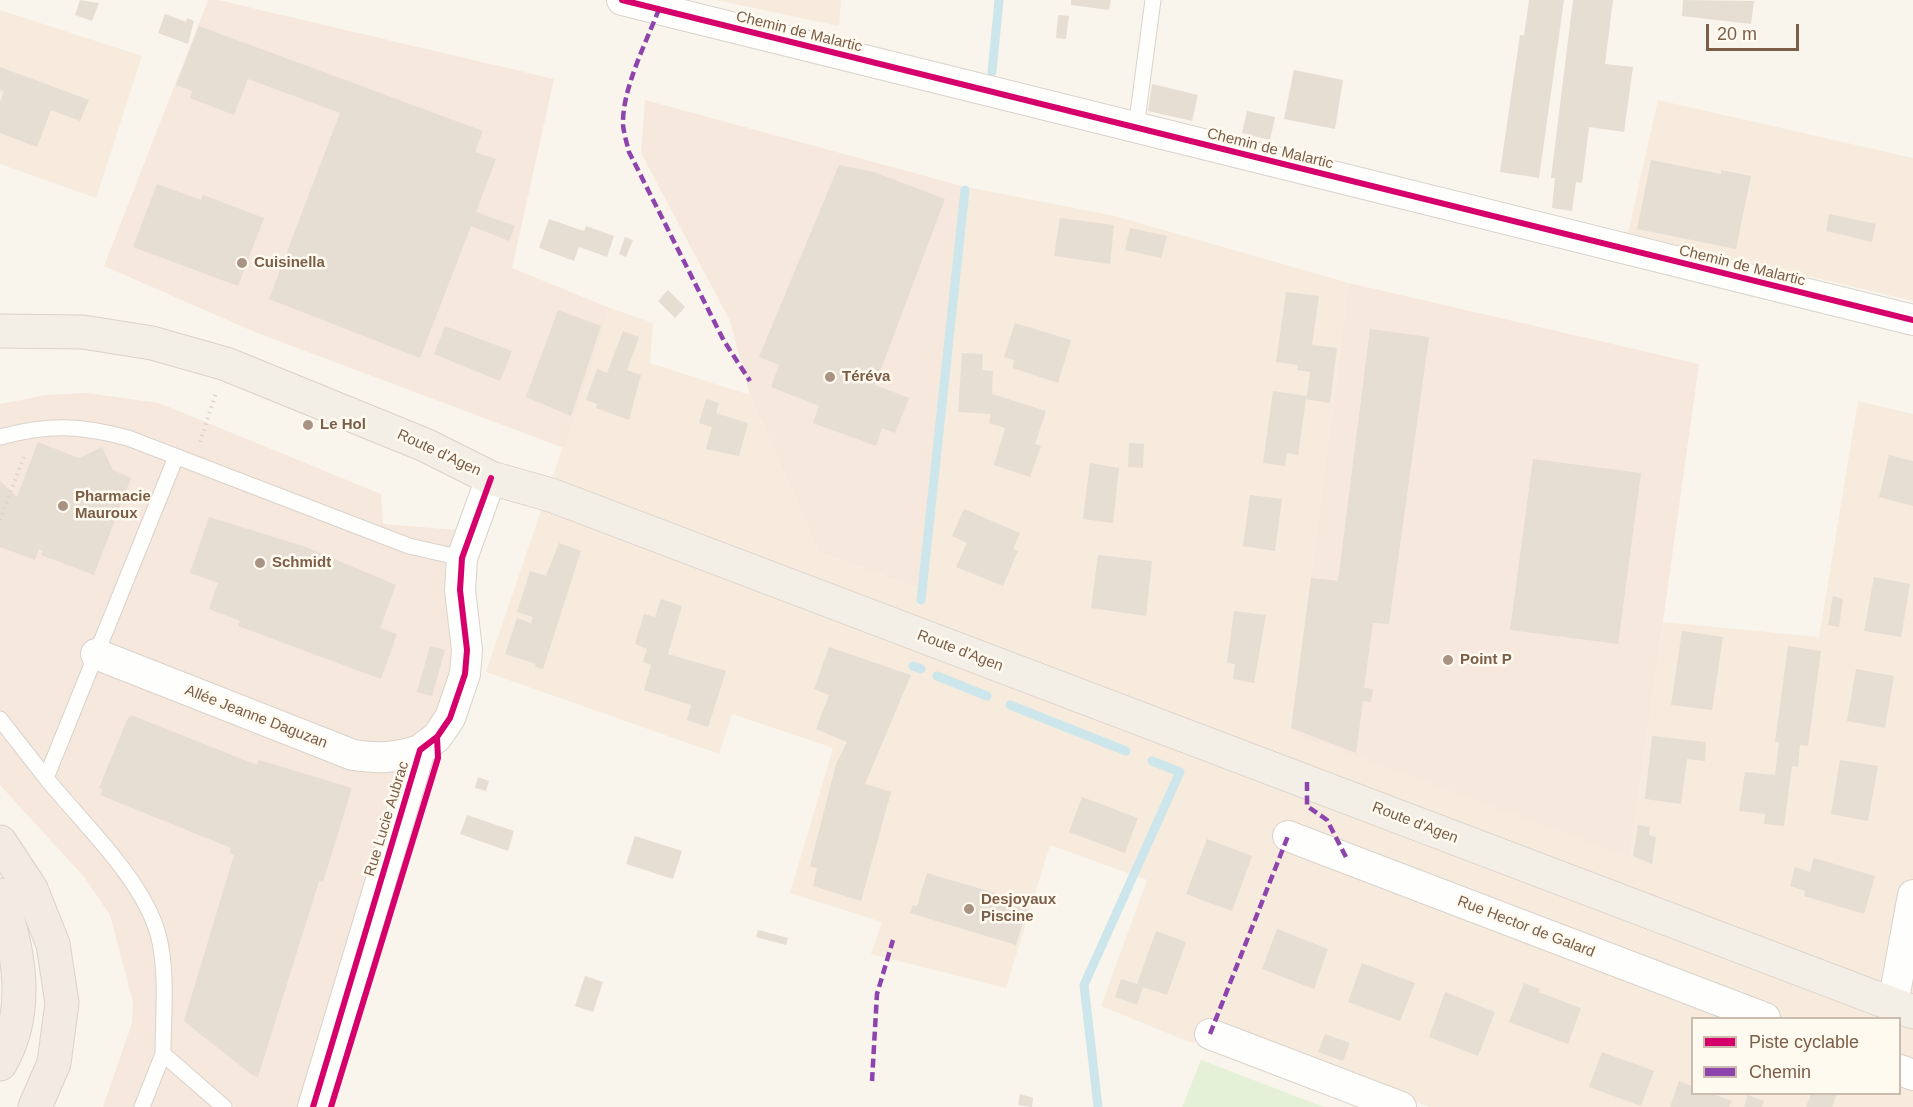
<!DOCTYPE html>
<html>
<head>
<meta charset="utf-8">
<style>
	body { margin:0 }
	#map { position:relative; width:1913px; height:1107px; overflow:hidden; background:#f9f5ed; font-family:Arial,sans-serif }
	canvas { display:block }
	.legend { position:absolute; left:1691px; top:1017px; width:210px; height:78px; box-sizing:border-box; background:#fffaf0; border:2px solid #cbbcad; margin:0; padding:8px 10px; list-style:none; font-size:18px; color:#7c5e48 }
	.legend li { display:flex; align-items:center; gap:12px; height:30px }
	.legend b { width:30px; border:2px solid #cbbcad }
	.scale { position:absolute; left:1706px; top:24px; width:93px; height:27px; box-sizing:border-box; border:3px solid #7c5e48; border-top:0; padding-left:8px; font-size:18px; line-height:21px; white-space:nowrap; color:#7c5e48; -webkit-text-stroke:4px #fffaf0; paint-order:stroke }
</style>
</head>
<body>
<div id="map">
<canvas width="1913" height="1107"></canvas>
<ul class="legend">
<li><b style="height:8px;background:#d6006c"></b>Piste cyclable</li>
<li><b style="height:8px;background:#8e44ad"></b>Chemin</li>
</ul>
<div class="scale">20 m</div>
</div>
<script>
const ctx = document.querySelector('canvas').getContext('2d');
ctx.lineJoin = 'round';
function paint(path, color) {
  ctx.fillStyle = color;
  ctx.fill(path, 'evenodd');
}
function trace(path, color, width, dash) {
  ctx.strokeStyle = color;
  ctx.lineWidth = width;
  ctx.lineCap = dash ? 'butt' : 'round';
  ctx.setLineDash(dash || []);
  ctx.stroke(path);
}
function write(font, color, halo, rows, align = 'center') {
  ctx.font = font + ' Arial,sans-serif';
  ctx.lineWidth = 5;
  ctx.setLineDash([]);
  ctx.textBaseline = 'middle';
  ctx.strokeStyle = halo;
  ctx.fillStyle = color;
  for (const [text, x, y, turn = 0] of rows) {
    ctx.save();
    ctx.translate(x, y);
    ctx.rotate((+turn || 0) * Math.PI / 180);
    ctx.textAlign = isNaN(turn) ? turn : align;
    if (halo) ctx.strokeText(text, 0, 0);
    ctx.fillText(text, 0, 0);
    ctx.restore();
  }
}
const residential = new Path2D(`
	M716,0H841L839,26Z
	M0,10L142,56L96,198L0,164Z
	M1658,100L1913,158V301L1628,233Z
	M962,186L1115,216L1349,283L1311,578L1630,857L1663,622L1819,637L1858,401L1913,414V1107H1429L1204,1022L1194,1044L1101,1006L1147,880L1050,845L1006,988L871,954L882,922L790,893L833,748L732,714L719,754L486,672L610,308L653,323L650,363L750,395L819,552L918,588ZM1692,1018H1900V1094H1692Z`);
const commercial = new Path2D(`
	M208,0H218L554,79L512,268L610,308L564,448L257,333L104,266Z
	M645,100L962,186L918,588L819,552L750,395L730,321L641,153Z
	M1349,283L1699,364L1630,857L1291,732Z
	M87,393L159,403L381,494L383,524L457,530L445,571L456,642L445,688L430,726L410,741L298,1107H103L132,1023L133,1002L110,915L84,877L0,785V404L46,395Z`);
const green = new Path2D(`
	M1201,1060L1324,1107H1182Z`);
const stream = new Path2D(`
	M992,72L999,0
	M921,600L965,190
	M913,666L921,669
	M937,676L987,696
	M1010,705L1126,751
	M1098,1107L1084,985L1180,772L1152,761`);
const building = new Path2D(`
	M80,0L99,3L92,21L75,15Z
	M1071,0H1111L1109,10L1071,5Z
	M1529,0H1564L1539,178L1500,172L1520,35H1524Z
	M1573,0H1613L1605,64L1633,67L1624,132L1589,127L1582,183L1576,182L1572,211L1552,208L1555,178H1551Z
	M1683,0L1754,1L1751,24L1682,16Z
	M165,14L186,22L187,18L194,21L188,44L158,33Z
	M1058,15L1069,16L1066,39L1056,38Z
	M199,26L483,131L475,152L496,159L476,212L515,226L509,241L471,226L420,358L269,299L340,113L248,79L234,115L190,98L192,91L176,85Z
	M0,67L89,100L80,121L51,110L37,147L0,133V102L4,91L0,90Z
	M1294,70L1343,80L1335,129L1284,119Z
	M1152,84L1198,95L1192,121L1148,111Z
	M1247,111L1275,117L1270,140L1242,133Z
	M1651,160L1721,174V170L1751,176L1736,249L1637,229Z
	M839,165L874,172L945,199L875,385L909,398L895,433L882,428L876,446L813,423L819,406L771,387L779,365L759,357Z
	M157,184L201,200L203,195L264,218L238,286L133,247Z
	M1829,214L1876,224L1872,242L1826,231Z
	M1060,218L1114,225L1110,264L1054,256Z
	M549,219L584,231L586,226L614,236L607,257L579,247L574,261L539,248Z
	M1130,228L1167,236L1161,258L1125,250Z
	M625,237L633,240L626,257L619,254Z
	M668,290L685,307L675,318L658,301Z
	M1286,292L1319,296L1312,345L1337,348L1330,403L1306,399L1298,455L1287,453L1285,466L1263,463L1273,391L1307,396L1310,372L1297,370L1298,365L1276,362Z
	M558,310L601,326L571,416L526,397Z
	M1015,323L1071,340L1058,383L1013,368L1014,360L1004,357Z
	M445,326L512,351L500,381L434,354Z
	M1370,329L1429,337L1389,624L1373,623L1364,688L1373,689L1371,702L1363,701L1356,753L1291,728L1311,578L1338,581Z
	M623,331L639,337L627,370L641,375L629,420L596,408L597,404L586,400L597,369L607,373Z
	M962,353L983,354L982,370L993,371L992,394L1046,411L1035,444L1041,446L1030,477L994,465L1005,428L989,423L991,414L958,412Z
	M706,399L719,403L716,413L748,423L739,456L706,449L712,427L699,423Z
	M38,442L79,458L102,447L113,470L131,478L94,575L41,555L43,551L39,549L35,560L0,547V481L17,497Z
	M1129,443L1144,444L1143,468L1128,467Z
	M1889,455L1913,461V506L1879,497Z
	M1533,459L1641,473L1618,644L1510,630Z
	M1090,463L1119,468L1113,523L1083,519Z
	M1250,495L1282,499L1275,551L1243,546Z
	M964,509L1020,533L1013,549L1018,551L1003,586L956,567L967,543L952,536Z
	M209,517L306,547L396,585L380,628L397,634L381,679L238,626L240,621L209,609L218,583L190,573Z
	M559,543L581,551L543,669L535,667L536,664L505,654L517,618L531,623L533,617L517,612L530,571L546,576Z
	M1098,555L1152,561L1146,616L1091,608Z
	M1874,577L1910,584L1901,637L1864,631Z
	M1833,596L1843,599L1839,627L1828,625Z
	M661,599L682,606L668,654L726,671L708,727L687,720L691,705L644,690L651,665L643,662L647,649L635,644L644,614L655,617Z
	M1234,611L1266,615L1254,683L1233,679L1235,664L1227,663Z
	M1682,631L1723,637L1712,710L1671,705Z
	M430,646L445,650L432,696L417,692Z
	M1788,646L1821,651L1808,746L1800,745L1798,767L1792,766L1784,826L1764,824L1765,814L1739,811L1745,772L1775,775L1779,742H1775Z
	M829,647L911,675L865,784L891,792L861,901L813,886L817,868L810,866L836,764L847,742L816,729L829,695L814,689Z
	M1856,669L1894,676L1885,728L1847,721Z
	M131,715L257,765L259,760L352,788L323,882L319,881L258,1077L252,1075L184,1021L234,855L230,853L231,848L100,795L103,789L99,788L127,720Z
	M1652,736L1706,742L1705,761L1687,759L1681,804L1645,799Z
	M1840,760L1878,766L1868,821L1831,814Z
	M478,777L489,781L486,791L475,788Z
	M1082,797L1138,818L1125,853L1069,832Z
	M467,815L514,831L508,851L460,834Z
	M1638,825L1650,827L1649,835L1656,837L1652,864L1633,856Z
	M635,836L682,851L673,879L626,864Z
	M1207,839L1252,856L1232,911L1186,894Z
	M1814,858L1875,876L1864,914L1804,896L1805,891L1790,886L1795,867L1810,872Z
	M927,873L1029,903L1016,945L910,913L913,905L917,906Z
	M1277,929L1328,949L1314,989L1262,969Z
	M758,930L788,938L786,945L756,937Z
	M1156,931L1186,942L1167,995L1143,987L1137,1005L1115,997L1121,979L1137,984Z
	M1362,963L1415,983L1400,1021L1348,1002Z
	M585,976L603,982L593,1012L575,1006Z
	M1524,983L1540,989L1538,992L1581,1008L1568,1044L1509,1022Z
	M1445,992L1495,1012L1478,1056L1429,1037Z
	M1325,1034L1350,1043L1343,1061L1318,1052Z
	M1602,1052L1654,1071L1641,1106L1589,1087Z
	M1679,1081L1692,1086V1094H1713L1732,1101L1729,1107H1670Z
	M1020,1094L1033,1098L1032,1107L1018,1105Z
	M1811,1094H1837L1832,1107H1806Z
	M1748,1095L1764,1101L1762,1107H1744Z`);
const path = new Path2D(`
	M200,442L216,393
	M0,520L25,454`);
const lane = new Path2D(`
	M1136,128L1153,0
	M0,437C48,424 80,425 128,438L409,546L462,558
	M176,457L46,778C83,824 142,878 158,934C168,972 163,1015 163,1054L224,1107
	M0,719L46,778
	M142,1107L163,1054`);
const street = new Path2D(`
	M622,0L1913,320
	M96,654L353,755C378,759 396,758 420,750
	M1288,836L1765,1018
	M1893,1004L1913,895
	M1210,1034L1401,1107
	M1900,1070L1913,1075
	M313,1107L420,750L437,737L450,718L465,674L467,650L460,590L462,558L491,478`);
const primary = new Path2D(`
	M0,331L83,332L152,343L226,364L425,445L491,478L551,495L1913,1012`);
const highway = new Path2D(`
	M0,842L31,889L53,944L62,1003L54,1063L35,1107
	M0,895C19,949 31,1012 0,1064`);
const quiet = new Path2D(`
	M659,9C646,43 622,89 623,125C624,134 627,144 629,152L724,341L750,381
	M1307,782V806L1327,820L1347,859
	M1210,1034L1288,836
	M872,1081L877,994L893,940`);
const cycleway = new Path2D(`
	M622,0L1913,320
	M313,1107L420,750L437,737L450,718L465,674L467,650L460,590L462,558L491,478
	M331,1107L438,758L437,737`);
const markers = [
	[242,263,6,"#a89382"],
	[830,377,6,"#a89382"],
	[308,425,6,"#a89382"],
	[63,506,6,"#a89382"],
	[260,563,6,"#a89382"],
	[1448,660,6,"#a89382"],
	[969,909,6,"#a89382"]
];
const streetNames = [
	["Chemin de Malartic",799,32,14],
	["Chemin de Malartic",1270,149,14],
	["Chemin de Malartic",1742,266,14],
	["Route d'Agen",439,453,25],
	["Route d'Agen",960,651,21],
	["Allée Jeanne Daguzan",256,717,21],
	["Rue Lucie Aubrac",387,819,-73],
	["Route d'Agen",1415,823,21],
	["Rue Hector de Galard",1526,927,21]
];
const poiNames = [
	["Cuisinella",254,263],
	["Téréva",842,377],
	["Le Hol",320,425],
	["Pharmacie",75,497],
	["Mauroux",75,514],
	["Schmidt",272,563],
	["Point P",1460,660],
	["Desjoyaux",981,900],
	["Piscine",981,917]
];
paint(residential, '#f6ebdd');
paint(commercial, '#f7e8dd');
paint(green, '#e4f1d6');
trace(stream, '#cce6ec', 9);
paint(building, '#e6ddd3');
trace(lane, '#d9d2cb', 17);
trace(street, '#d9d2cb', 32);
trace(primary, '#dbd1ca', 35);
trace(highway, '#dbd1ca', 35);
trace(path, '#dcd5ce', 4, [1.5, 4.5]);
trace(lane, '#fefefc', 15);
trace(street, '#fefefc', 30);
trace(primary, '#f3efe6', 33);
trace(highway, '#f3eae4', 33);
trace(quiet, '#8e44ad', 4.5, [9, 4.5]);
trace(cycleway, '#d6006c', 6);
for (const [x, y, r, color] of markers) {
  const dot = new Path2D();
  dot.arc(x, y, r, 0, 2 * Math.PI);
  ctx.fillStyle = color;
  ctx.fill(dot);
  trace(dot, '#fffaf0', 2);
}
write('15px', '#7c5e48', '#fffaf0', streetNames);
write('bold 15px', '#7c5e48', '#fffaf0', poiNames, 'left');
</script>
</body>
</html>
